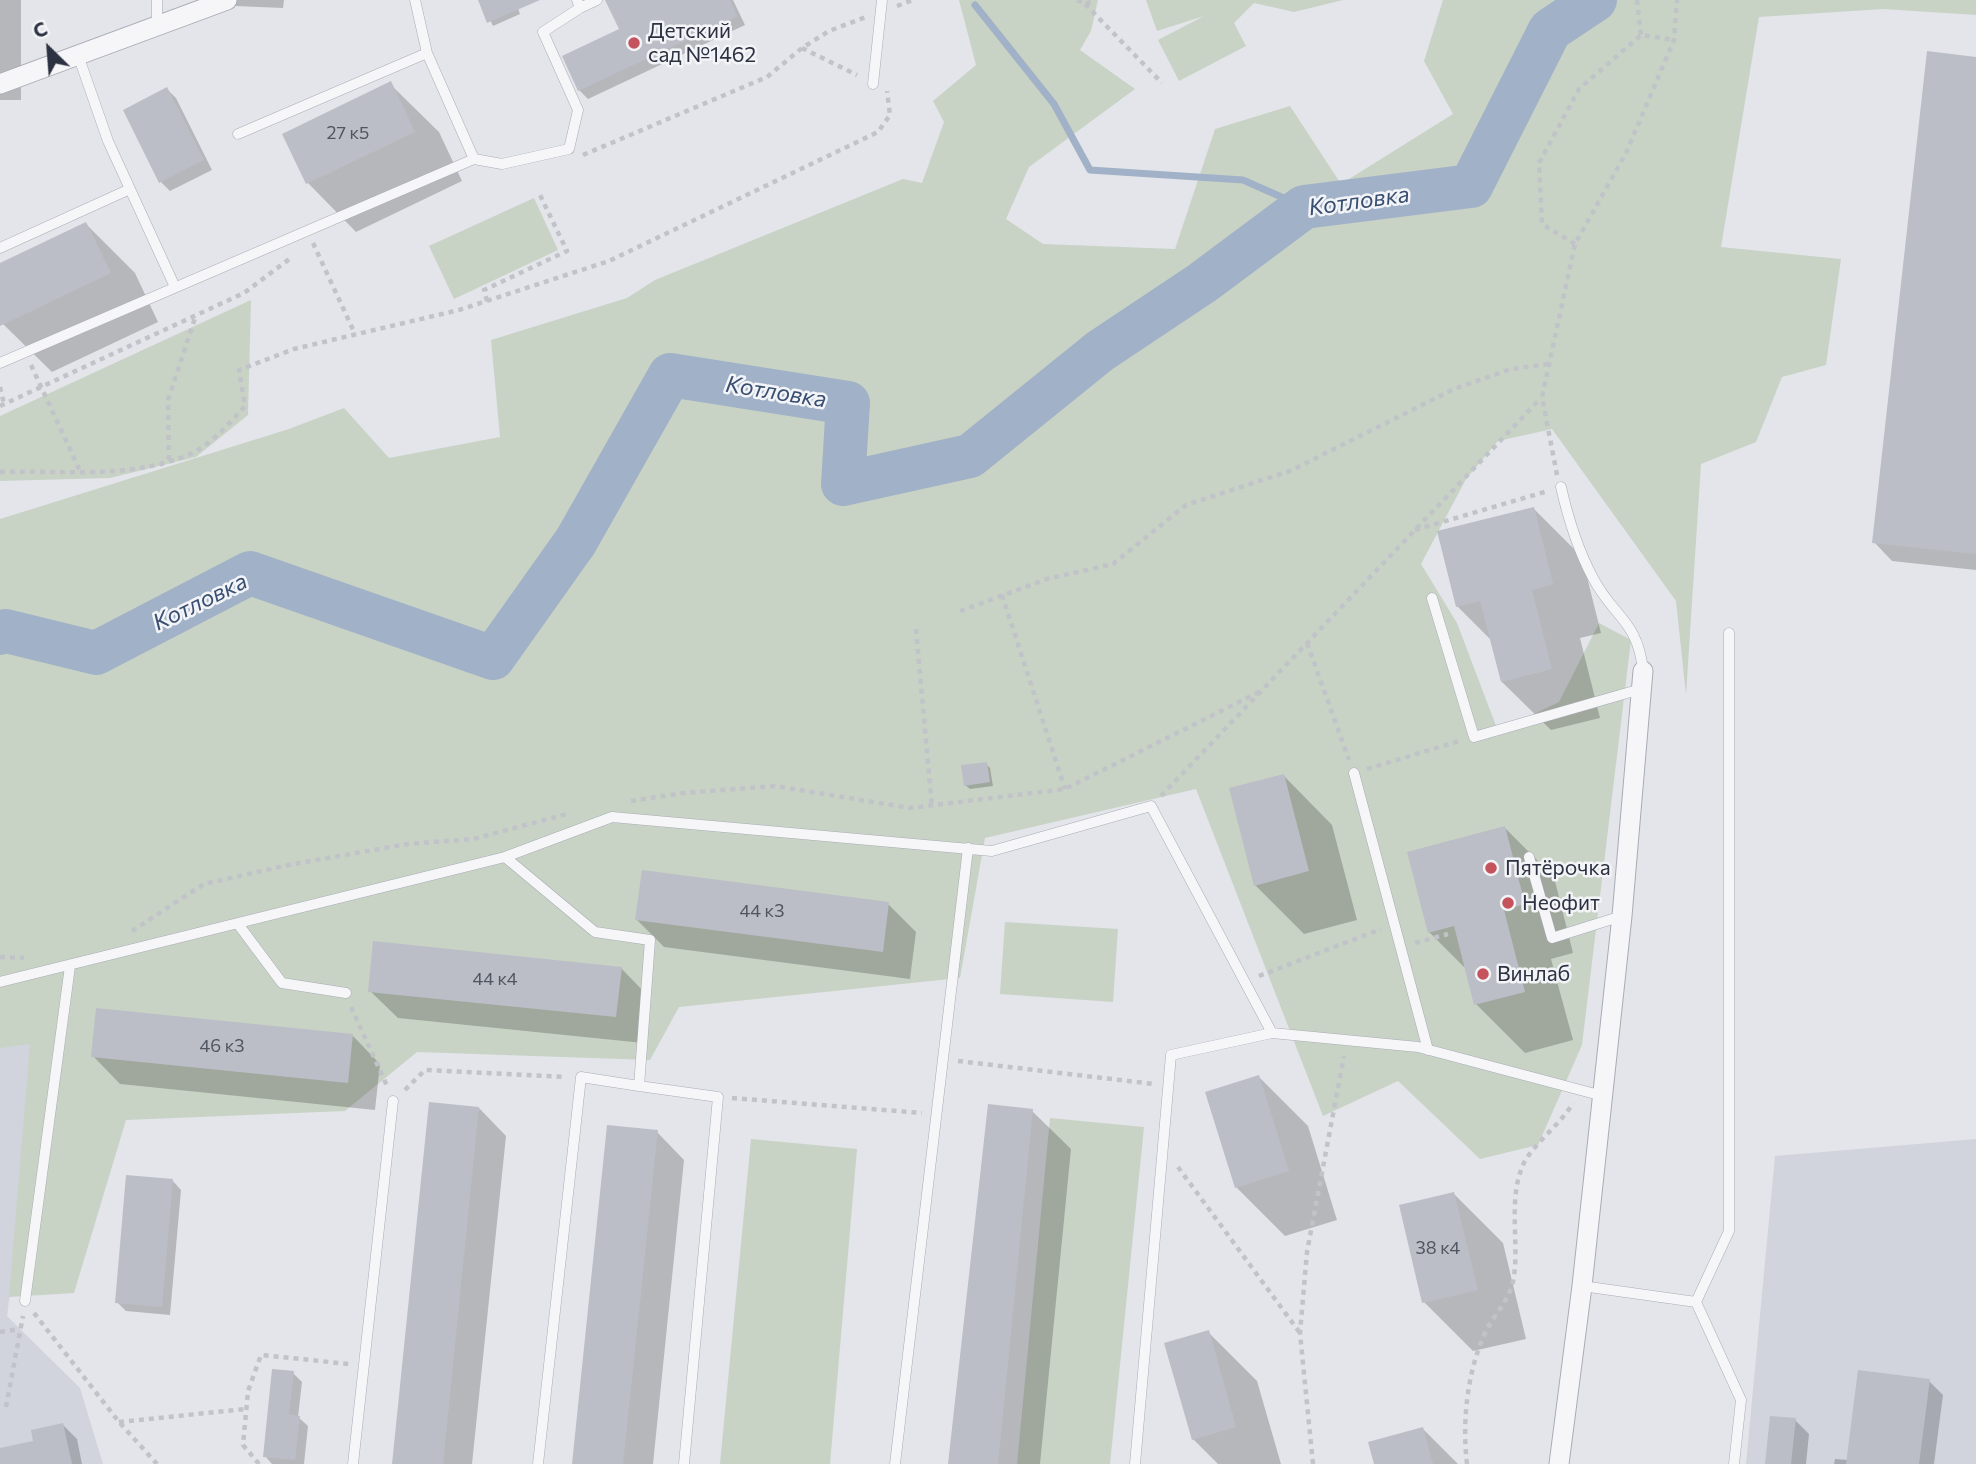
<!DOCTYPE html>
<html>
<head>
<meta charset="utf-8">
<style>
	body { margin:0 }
	#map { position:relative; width:1976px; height:1464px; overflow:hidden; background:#e3e5ea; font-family:Commissioner,sans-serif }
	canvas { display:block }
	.north { position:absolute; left:14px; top:14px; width:70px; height:70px; -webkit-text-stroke:5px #f3f4f7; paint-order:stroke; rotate:335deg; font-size:19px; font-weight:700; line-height:28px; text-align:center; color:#2c3241 }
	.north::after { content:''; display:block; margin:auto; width:24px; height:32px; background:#2c3241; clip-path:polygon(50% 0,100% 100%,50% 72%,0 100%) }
</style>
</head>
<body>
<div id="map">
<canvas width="1976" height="1464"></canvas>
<div class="north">С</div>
</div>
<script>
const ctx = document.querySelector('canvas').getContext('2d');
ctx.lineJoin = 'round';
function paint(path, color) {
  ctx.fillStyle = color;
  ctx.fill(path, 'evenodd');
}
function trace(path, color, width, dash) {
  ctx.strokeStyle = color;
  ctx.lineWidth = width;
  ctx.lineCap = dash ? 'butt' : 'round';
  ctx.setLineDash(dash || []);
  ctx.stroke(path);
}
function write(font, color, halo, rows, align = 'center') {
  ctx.font = font + ' Commissioner,sans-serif';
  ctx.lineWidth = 5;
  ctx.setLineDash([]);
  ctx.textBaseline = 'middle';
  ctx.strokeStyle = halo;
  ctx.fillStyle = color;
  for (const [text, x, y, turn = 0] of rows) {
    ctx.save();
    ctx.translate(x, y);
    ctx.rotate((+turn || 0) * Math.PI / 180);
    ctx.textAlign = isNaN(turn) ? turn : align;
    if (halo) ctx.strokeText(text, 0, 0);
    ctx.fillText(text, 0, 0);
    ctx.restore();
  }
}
const built = new Path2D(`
	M45,1026L7,1316L80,1388L103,1464H0V1033Z
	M1976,1139V1464H1746L1775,1156Z`);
const green = new Path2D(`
	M959,0H1098L1091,31L1080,50L1135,89L1029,167L1006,219L1043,244L1175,249L1215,129L1290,106L1341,184L1453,114L1424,61L1443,0H1976V15L1883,9L1759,17L1721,247L1841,259L1826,365L1782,377L1756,442L1701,464L1686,695L1676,601L1552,429L1498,441L1466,479L1421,564L1457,623L1498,731L1559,702L1599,623L1631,640L1582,1045L1538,1145L1480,1159L1398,1081L1323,1116L1196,789L985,838L960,978L679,1007L650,1060L417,1052L345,1111L126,1120L74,1293L9,1297L30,1044L0,1048V519L289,429L344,408L389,458L500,437L491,340L627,298L655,280L903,179L922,183L944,122L933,101L976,65Z
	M1146,0H1343L1294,12L1254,3L1234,23L1246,46L1179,81L1158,40L1204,16L1157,31Z
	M534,198L558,250L454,299L429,246Z
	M251,300L248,415L196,457L110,478L0,481V416Z
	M1005,922L1118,929L1113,1002L1000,994Z
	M1050,1118L1144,1127L1110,1464H1017Z
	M751,1139L857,1149L830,1464H720Z`);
const shadow = new Path2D(`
	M0,0H21V100H0Z
	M229,0H284L283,8L235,6Z
	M480,0H515L520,14L493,26Z
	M607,0H733L745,25L588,99L579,90L621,30Z
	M1976,58V570L1892,561L1874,542Z
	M390,84L439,132L462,181L356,232L308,183Z
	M167,89L176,98L212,170L170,191L161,182Z
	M86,224L135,273L158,322L52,372L3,324L0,317V265Z
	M1533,508L1582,557L1601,633L1580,638L1600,718L1551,730L1502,682L1492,641L1458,607L1439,532Z
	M986,764L990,768L993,786L970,789L965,785Z
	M1284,776L1332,825L1357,920L1304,934L1255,885Z
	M1505,828L1554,877L1573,953L1551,959L1573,1040L1525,1053L1476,1004L1467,970L1429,932Z
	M888,904L916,932L910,979L664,947L637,920Z
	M621,968L648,996L643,1043L398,1018L370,991Z
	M353,1036L380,1064L375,1110L120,1084L93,1056Z
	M1259,1077L1308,1126L1337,1220L1285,1236L1237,1188Z
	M479,1108L506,1136L472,1464H394Z
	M1032,1111L1071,1149L1040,1464H950Z
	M657,1132L684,1160L653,1464H574Z
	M172,1180L181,1190L170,1315L126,1311L117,1302Z
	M1454,1194L1503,1243L1526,1339L1473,1351L1424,1302Z
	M1208,1332L1257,1381L1281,1464H1218L1193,1439Z
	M293,1373L302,1382L298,1417L308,1426L304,1464H272L265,1456Z
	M1929,1381L1943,1395L1934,1464H1834L1835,1459L1848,1460Z
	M1795,1420L1809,1434L1806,1464H1766Z
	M63,1425L77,1439L82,1464H0V1450L35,1442Z
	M1423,1429L1458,1464H1376Z`);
const stream = new Path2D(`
	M975,5L1054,104L1090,170L1243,180L1304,207`);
const river = new Path2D(`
	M0,633L6,631L96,653L250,573L493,658L576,541L670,375L848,403L843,484L970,456L1100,351L1202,283L1304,207L1471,186L1550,30L1595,0`);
const building = new Path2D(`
	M478,0H540L487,23Z
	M605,0H730L737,16L578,91L562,56L619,29Z
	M1927,51L1976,57V554L1872,543Z
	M391,81L415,132L306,184L282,134Z
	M167,87L204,160L159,183L123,110Z
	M86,222L111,273L0,326V263Z
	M1534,507L1553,584L1532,590L1552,669L1501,682L1480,601L1456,607L1437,531Z
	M987,762L990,782L964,786L961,765Z
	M1284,774L1309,871L1254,886L1229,788Z
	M1505,826L1525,904L1504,910L1525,992L1474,1005L1454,926L1428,933L1407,852Z
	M642,870L889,902L883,952L635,920Z
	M373,941L622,967L616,1017L368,992Z
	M96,1008L353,1034L348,1083L91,1057Z
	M1259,1075L1289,1171L1235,1188L1205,1092Z
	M429,1102L479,1107L443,1464H392Z
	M988,1104L1033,1109L998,1464H948Z
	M607,1125L658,1130L623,1464H572Z
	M126,1175L173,1179L162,1307L115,1303Z
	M1454,1192L1478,1290L1422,1303L1399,1205Z
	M1209,1330L1236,1427L1192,1440L1164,1343Z
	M272,1369L294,1371L289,1414L300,1416L295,1460L263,1457Z
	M1858,1370L1930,1379L1919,1464H1846Z
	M1770,1416L1796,1418L1791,1464H1765Z
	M63,1423L72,1464H0V1448L33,1441L31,1430Z
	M1423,1427L1433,1464H1374L1368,1442Z`);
const path = new Path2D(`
	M1077,0L1085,4L1095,0
	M1637,0L1641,35
	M1085,4L1162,83
	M897,6L913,0
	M802,48L857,75
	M583,155L767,77L802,48L829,31L866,17
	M313,243L355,334
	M1575,244L1542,224L1539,163L1579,89L1641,35L1674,40
	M487,301L484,290L567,251L540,195
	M31,365L81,473
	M0,387L4,404
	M0,406L244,293L292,257
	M169,460L168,400L196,315
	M0,472C61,470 124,479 183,457C207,449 228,425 245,406L239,370L294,349L459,310L609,261L878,132L890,115L887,91
	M1557,475L1542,397L1575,244L1626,153L1674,40L1677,0
	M1415,530L1548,491
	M1002,595L1065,789
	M960,611L1047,579L1113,564L1186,505L1290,471L1454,389L1511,369L1549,364
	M916,629L932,807
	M1307,643L1349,760
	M1367,769L1459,741
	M1161,796L1541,398
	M631,801L683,793L775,786L910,808L1065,789L1261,691
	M132,931L204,884L293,864L408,844L473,839L567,814
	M1415,943L1448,934
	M0,957L24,958
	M1259,976L1381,929
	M351,1007L388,1088
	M958,1061L1154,1084
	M405,1090L425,1070L566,1077
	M732,1098L922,1113
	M1178,1167L1300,1333
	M34,1313L119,1422L157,1464
	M0,1332L20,1329
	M6,1407L23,1316
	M119,1422L246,1409
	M259,1464L243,1445L248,1391L261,1355L349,1364
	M1313,1464L1300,1333L1307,1252L1344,1056
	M1467,1464C1462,1421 1467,1373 1485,1333C1495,1312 1511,1300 1514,1276C1519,1240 1508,1199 1523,1165C1531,1146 1561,1124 1573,1103`);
const service = new Path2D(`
	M577,0L580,8L597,0
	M157,25V0
	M873,84L882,0
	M238,134L427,53L415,0
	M474,159L502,164L569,149L578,110L543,32L580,8
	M130,189L175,287
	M0,248L130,189L108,141L78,55
	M0,363L474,159L427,53
	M1561,487C1568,518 1578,550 1593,578C1613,617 1638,620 1643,671
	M1432,598L1474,737L1641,689
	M1354,773L1428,1050
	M505,857L595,932L650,940L639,1086L581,1077L538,1464
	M1529,857L1552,938L1622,916
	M238,924L282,983L346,993
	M0,982L505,857L612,817L992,851L1151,806L1272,1033L1418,1047L1603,1096
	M639,1086L718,1097L684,1464
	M1582,1286L1696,1302L1741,1400L1734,1464
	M25,1301L70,966
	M1696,1302L1729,1231V633
	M353,1464L393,1101
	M895,1464L968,848
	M1135,1464L1171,1055L1272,1033`);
const minor = new Path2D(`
	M0,84L227,0
	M1559,1464L1582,1286L1622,916L1643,671`);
const markers = [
	[634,43,7,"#c4535d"],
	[1491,868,7,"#c4535d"],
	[1508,903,7,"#c4535d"],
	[1483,974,7,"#c4535d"]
];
const numberNames = [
	["27 к5",348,133],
	["44 к3",762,911],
	["44 к4",495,979],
	["46 к3",222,1046],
	["38 к4",1438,1248]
];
const poiNames = [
	["Детский",648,31],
	["сад №1462",648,55],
	["Пятёрочка",1505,868],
	["Неофит",1522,903],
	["Винлаб",1497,974]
];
const waterNames = [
	["Котловка",1359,201,-8],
	["Котловка",776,392,9],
	["Котловка",200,602,-26]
];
paint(built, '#d1d4dc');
paint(green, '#c8d3c5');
paint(shadow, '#0003');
trace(stream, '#a1b1c7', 7);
trace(river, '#a1b1c7', 44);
paint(building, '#bbbec6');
trace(service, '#a8acb4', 11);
trace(minor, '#a8acb4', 21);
trace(path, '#c1c3c9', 4.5, [5, 5]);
trace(service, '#f6f6f9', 10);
trace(minor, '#f6f6f9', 19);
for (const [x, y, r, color] of markers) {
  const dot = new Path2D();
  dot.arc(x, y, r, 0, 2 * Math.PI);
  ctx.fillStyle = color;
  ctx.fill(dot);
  trace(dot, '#f3f4f7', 2.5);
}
write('18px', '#505562', null, numberNames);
write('21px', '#2c3241', '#f3f4f7', poiNames, 'left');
write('italic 23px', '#394f72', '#f3f4f7', waterNames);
</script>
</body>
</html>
